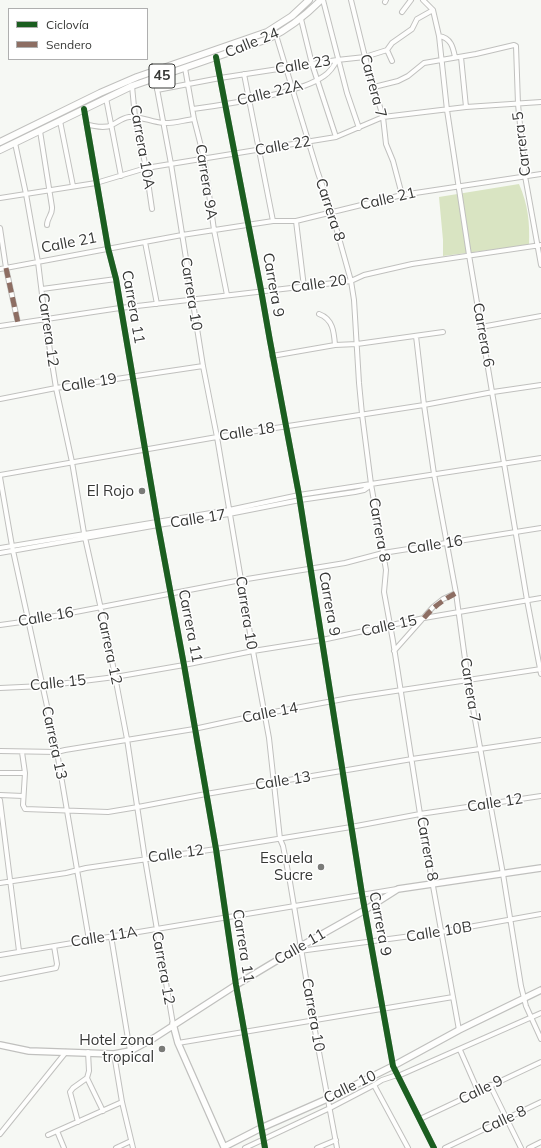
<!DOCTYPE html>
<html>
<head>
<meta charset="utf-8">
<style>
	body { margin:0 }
	#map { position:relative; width:541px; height:1148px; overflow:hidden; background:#f6f8f4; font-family:Mulish,sans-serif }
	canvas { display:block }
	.legend { position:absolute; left:8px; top:8px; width:140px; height:52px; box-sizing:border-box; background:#fff; border:1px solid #afafaf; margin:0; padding:5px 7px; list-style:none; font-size:12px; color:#373836 }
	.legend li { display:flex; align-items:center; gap:8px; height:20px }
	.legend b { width:20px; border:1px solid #afafaf }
</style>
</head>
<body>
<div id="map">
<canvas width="541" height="1148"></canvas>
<ul class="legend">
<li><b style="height:5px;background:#1b5e20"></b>Ciclovía</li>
<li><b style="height:5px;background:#8d6e63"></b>Sendero</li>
</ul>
</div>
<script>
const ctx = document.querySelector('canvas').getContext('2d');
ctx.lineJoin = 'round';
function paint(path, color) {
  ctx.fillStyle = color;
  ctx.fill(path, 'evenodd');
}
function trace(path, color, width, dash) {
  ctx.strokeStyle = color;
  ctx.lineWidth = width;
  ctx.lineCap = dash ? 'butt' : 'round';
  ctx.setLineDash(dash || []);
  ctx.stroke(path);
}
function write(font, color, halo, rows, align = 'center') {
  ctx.font = font + ' Mulish,sans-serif';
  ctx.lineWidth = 3;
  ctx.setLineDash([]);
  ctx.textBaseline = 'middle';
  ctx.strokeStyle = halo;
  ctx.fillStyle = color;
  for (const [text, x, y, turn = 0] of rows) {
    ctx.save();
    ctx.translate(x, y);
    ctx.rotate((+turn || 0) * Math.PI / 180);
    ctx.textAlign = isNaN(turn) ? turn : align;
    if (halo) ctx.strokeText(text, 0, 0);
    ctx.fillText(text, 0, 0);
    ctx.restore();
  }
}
const green = new Path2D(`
	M519,184C528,204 530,223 529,245L443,256V240L439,197Z`);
const street = new Path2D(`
	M323,0L347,93L359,128
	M351,0L365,57L383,117L386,144L393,161L402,195
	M423,0L433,10L439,36L447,110L469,255L527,600L541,674
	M385,2L386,0
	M402,12L411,0
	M301,19L312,64L336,137
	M276,35L318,173L332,213L351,281L354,300L359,383L362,414L371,484L386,570L384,592L393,641L420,814L459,1030
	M439,36C451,38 453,47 455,57
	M387,50L392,61
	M216,57L261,290L270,341L299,495L362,894L393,1066L434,1148
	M461,57L466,107
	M185,68L194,119L204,158L214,230L227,295
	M244,74L273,221
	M155,78L171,164L203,366L217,437L253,651L269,738L280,839L283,846L290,882L313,1020L337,1148
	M132,86L135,117L146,168L152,209
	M374,87L398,81L408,76L424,63L476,54L514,45L516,46L518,104L525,176L541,265
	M157,90L220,78L337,60L365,57L387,50L392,43L412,29L417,19L433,10
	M106,98L121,176
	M84,109L108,248L116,279L158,525L184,665L216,849L236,985L265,1148
	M193,109C223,105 252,100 281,93C295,89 311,85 324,76C330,72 334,66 337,60
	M60,121L73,186
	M88,125C96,126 104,129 112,125C118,122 122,118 129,117C141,116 151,122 163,123C173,124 184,120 194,119
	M40,131L52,207C53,214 47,218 47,225
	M15,143L26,194L38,262L45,319L56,388L72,462L84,533L109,645L127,739L145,859L173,1024
	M0,198L96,183L146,168L336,137L383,117L466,107L541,102
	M296,221L304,287
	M0,228L6,268L18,323
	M145,242L157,304
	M0,269L182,235L273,221H296L402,195L541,174
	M42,289L116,279
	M319,314C333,319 334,332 335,345
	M0,326L120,308L351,281L364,275L412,264L541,245
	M481,327L541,316
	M416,336L424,405L434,474L456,593L468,681L503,874L521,986L526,1006L541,1039
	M272,356L335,345L357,344L443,332
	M0,399L56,388L203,366
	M0,475L217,437L424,405L493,392L541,385
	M0,477L12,546L57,752L89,940
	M0,548L229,510L299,495L541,458
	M0,553L158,525L229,514L300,500L355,492L364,490L371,485
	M0,625L29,621L241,580L345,563L383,553L541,528
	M394,651L433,607L443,599L456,593
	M0,688L43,686L115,677L184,665L253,651L322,640L424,618L541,598
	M0,751L57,752L65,750L194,729L263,714L349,698L541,669
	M22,752L25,773L23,805L25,809L108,812L138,807L206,794L412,759L541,740
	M0,773H25
	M0,795L23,796
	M0,800L19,951
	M0,883L66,873L86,868L216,849L351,827L420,814L541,796
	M111,936L130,1051
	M292,952L441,932L541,914
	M0,955L397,889
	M0,979L56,968L57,964L54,946
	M178,1043L453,997
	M460,1050L478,1091
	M114,1054L122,1102L133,1148
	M87,1078L103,1111
	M374,1085L408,1148
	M490,1085L521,1148
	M420,1119L541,1062
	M78,1122L70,1092L73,1088L87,1078L89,1071L88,1052
	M57,1131L64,1148
	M0,1134L66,1052
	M48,1135L122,1102
	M116,1148L131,1141
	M245,1148L330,1108L374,1085L382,1080L394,1076H398L541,1013
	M317,1148L336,1140
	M445,1148L541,1102
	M529,1148L541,1142`);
const secondary = new Path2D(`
	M173,1024L178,1043L224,1147L261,1128L327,1099L393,1066L459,1030L541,990
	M0,1045L29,1051L114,1054L130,1051L154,1038L236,985L301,946L365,910L398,889L541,868`);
const primary = new Path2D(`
	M0,142L100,93L137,77L267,32L292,16L309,0
	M0,150L132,86L268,39C289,29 305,16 321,0`);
const quiet = new Path2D(`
	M6,268L18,323
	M424,618C433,607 443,600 456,593`);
const cycleway = new Path2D(`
	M216,57L261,290L270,341L299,495L362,894L393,1066L434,1148
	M84,109L108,248L116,279L158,525L184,665L216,849L236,985L265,1148`);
const markers = [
	[142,491,4,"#7a7b78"],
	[321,867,4,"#7a7b78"],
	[162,1049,4,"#7a7b78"]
];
const shields = [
	[162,76,26]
];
const shieldNames = [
	["45",162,76]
];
const streetNames = [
	["Calle 24",252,43,-22],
	["Calle 23",303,65,-9],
	["Carrera 7",373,86,75],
	["Calle 22A",270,93,-14],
	["Carrera 5",522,144,-97],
	["Calle 22",283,146,-10],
	["Carrera 10A",142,147,80],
	["Carrera 9A",206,182,81],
	["Calle 21",388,199,-13],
	["Carrera 8",330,210,72],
	["Calle 21",69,243,-11],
	["Calle 20",319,284,-8],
	["Carrera 9",273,285,80],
	["Carrera 10",191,294,81],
	["Carrera 11",133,307,80],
	["Carrera 12",48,330,82],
	["Carrera 6",483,335,80],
	["Calle 19",89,383,-9],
	["Calle 18",247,432,-9],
	["Calle 17",198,519,-9],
	["Carrera 8",379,530,80],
	["Calle 16",435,545,-9],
	["Carrera 9",329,604,80],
	["Carrera 10",246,613,81],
	["Calle 16",46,617,-10],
	["Carrera 11",190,626,79],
	["Calle 15",389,626,-12],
	["Carrera 12",109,648,78],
	["Calle 15",58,683,-6],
	["Carrera 7",470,690,81],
	["Calle 14",270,713,-11],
	["Carrera 13",54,743,78],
	["Calle 13",283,781,-9],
	["Calle 12",495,803,-9],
	["Carrera 8",427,849,80],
	["Calle 12",176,854,-8],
	["Carrera 9",380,924,79],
	["Calle 10B",439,932,-9],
	["Calle 11A",104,937,-9],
	["Carrera 11",243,946,81],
	["Calle 11",300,947,-30],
	["Carrera 12",163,968,80],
	["Carrera 10",313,1015,80],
	["Calle 10",350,1087,-26],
	["Calle 9",481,1090,-26],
	["Calle 8",504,1120,-25]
];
const poiNames = [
	["El Rojo",134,491],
	["Escuela",313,858],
	["Sucre",313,875],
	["Hotel zona",154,1040],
	["tropical",154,1057]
];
paint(green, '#d9e4c2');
trace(street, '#c0c0be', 6);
trace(secondary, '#c0c0be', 8);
trace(primary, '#c0c0be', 8);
trace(street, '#fefefd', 4);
trace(secondary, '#fefefd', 5.5);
trace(primary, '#fefefd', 6);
trace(quiet, '#8d6e63', 5, [10, 5]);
trace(cycleway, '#1b5e20', 6);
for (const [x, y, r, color] of markers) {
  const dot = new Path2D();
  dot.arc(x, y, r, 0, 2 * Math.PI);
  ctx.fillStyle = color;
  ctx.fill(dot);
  trace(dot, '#fff', 1.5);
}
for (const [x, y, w] of shields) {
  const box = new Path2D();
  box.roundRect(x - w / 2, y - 12, w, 24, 3);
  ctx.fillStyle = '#fff';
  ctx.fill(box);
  trace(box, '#373836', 1);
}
write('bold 14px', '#373836', null, shieldNames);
write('15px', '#373836', '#fff', streetNames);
write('15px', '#373836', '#fff', poiNames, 'right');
</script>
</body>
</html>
